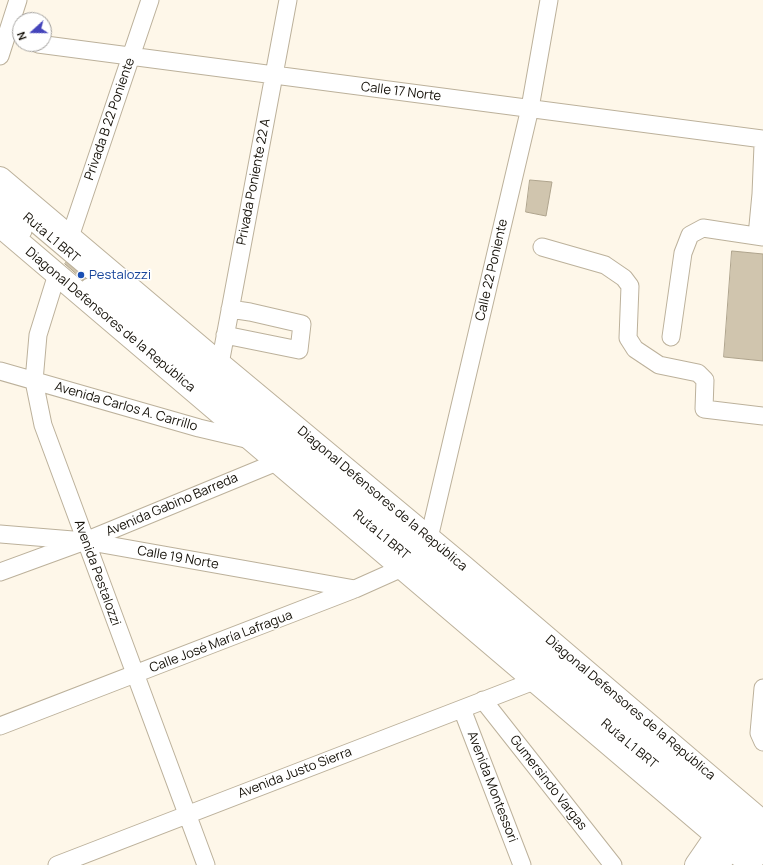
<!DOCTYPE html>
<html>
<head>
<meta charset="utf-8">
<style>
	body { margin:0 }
	#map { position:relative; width:763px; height:865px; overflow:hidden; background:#fef7e9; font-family:Manrope,sans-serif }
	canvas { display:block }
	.north { position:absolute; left:12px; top:12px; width:40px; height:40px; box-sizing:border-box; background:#fff; border:1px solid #a19f9c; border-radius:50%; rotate:249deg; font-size:11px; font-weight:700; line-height:16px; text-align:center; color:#141008 }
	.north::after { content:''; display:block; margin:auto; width:14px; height:18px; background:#4545bb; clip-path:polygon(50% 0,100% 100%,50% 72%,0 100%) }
</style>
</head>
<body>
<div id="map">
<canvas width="763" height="865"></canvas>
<div class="north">N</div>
</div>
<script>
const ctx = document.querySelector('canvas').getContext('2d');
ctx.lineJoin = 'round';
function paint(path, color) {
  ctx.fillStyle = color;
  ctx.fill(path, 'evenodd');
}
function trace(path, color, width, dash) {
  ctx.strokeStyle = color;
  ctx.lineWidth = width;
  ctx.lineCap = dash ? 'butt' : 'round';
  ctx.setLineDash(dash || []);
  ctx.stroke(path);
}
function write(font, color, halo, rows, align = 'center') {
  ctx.font = font + ' Manrope,sans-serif';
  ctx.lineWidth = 3;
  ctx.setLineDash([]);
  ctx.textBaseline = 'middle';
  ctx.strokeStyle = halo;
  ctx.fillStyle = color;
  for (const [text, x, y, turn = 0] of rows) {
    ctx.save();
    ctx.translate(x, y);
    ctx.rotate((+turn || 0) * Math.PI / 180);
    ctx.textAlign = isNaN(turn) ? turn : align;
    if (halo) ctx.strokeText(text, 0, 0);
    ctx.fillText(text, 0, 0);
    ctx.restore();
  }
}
const building = new Path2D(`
	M530,180L552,182L546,216L526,212Z
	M732,251L763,254V361L724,357Z
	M71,257L106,300L65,264Z`);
const minor = new Path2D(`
	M38,44L763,139
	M0,56L18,0
	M0,194L763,838
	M0,212L23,231
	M757,236L761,194L763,145
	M70,237L150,0
	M542,247L605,265L624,278L630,286L628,338L635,349L659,365L698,373L705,380L704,409L763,416
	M57,274L38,335L34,381L43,425L206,865
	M89,287L763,856
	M225,335L299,350L302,324L250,312L230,309
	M671,337L683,253L690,235L703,228L763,237
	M220,364L288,0
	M0,371L199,428L250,440
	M0,534L85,541L355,589
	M0,572L85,541L277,462
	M763,688L759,733L763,742
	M483,700L613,865
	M462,709L522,865
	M0,726L355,589L402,568L429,538L530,108L549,0
	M57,865L534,681`);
const major = new Path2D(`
	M0,178L220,364L464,567L763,822
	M0,226L751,865
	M696,865L716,836L742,804
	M718,865L754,815`);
const markers = [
	[81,275,4,"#1a4fb4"]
];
const streetNames = [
	["Calle 17 Norte",401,92,7],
	["Privada B 22 Poniente",110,119,-71],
	["Privada Poniente 22 A",254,182,-79],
	["Ruta L1 BRT",51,238,40],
	["Calle 22 Poniente",492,270,-77],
	["Diagonal Defensores de la República",110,320,40],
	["Avenida Carlos A. Carrillo",126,407,16],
	["Diagonal Defensores de la República",382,499,40],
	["Avenida Gabino Barreda",172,505,-23],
	["Ruta L1 BRT",381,535,40],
	["Calle 19 Norte",178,558,10],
	["Avenida Pestalozzi",97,573,70],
	["Calle José María Lafragua",221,642,-21],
	["Diagonal Defensores de la República",630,708,40],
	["Ruta L1 BRT",629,744,40],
	["Avenida Justo Sierra",295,773,-21],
	["Gumersindo Vargas",548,783,52],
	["Avenida Montessori",492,787,69]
];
const transitNames = [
	["Pestalozzi",89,275]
];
paint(building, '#d0c5ae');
trace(building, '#afa48d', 1);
trace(minor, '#bcb19b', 19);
trace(major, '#bcb19b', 24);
trace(minor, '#fff', 17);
trace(major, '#fff', 22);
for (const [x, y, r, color] of markers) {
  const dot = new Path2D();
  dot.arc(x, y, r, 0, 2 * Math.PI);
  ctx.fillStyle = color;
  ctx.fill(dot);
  trace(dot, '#fff', 1.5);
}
write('13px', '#141008', '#fff', streetNames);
write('13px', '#164399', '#fff', transitNames, 'left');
</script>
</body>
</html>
